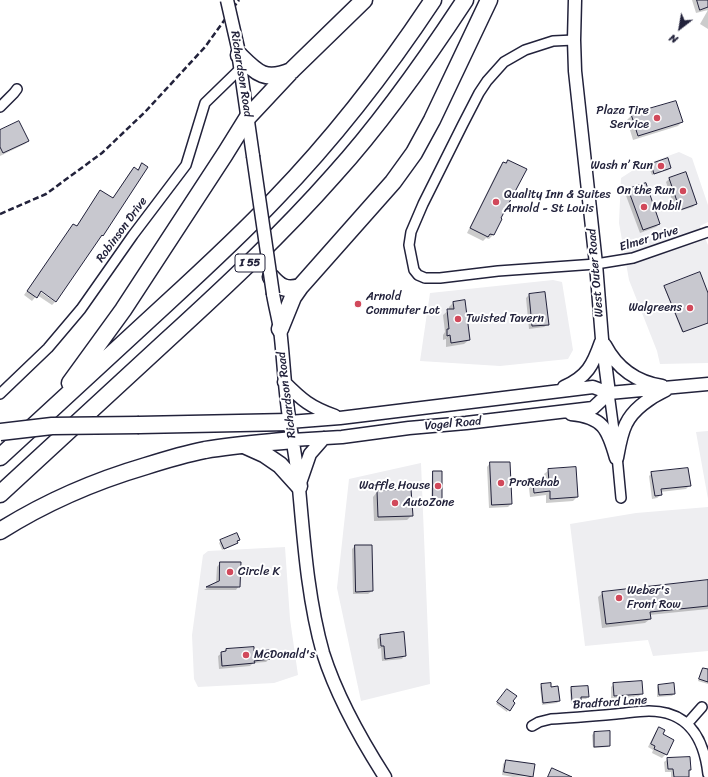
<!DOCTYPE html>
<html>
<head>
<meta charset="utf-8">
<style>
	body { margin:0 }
	#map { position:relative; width:708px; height:777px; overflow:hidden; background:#fff; font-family:Sriracha,sans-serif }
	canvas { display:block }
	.north { position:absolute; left:660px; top:8px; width:40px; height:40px; -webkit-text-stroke:3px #fff; paint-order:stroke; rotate:211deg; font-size:11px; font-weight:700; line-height:16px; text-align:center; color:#22223b }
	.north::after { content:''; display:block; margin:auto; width:14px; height:18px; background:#22223b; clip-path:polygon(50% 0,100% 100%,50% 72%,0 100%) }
</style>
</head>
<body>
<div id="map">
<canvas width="708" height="777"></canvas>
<div class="north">N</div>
</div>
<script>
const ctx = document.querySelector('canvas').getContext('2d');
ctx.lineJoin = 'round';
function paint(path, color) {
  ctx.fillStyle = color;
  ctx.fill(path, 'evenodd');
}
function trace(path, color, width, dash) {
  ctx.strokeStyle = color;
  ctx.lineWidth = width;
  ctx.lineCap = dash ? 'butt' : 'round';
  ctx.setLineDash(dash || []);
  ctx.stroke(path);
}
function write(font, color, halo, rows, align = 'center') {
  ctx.font = font + ' Sriracha,sans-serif';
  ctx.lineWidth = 4;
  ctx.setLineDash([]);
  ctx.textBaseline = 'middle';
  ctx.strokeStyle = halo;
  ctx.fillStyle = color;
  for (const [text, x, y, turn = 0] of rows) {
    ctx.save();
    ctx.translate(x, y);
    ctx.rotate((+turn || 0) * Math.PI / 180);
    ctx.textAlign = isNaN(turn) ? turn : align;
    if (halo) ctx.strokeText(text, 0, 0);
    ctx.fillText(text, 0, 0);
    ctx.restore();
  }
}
const built = new Path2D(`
	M679,152L692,158L708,205V222L700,226L708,245V363L660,364L657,351L629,280L619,223L621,178L638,167Z
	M553,280L562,282L573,350L568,359L500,366L420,361L430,293Z
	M708,431V499L696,432Z
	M421,463L430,684L361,701L337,588L349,479Z
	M708,507V651L653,656L648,640L585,646L570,524L636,513Z
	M285,547L290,619L298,675L274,683L198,687L194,679L192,635L203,555L208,551Z`);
const shadow = new Path2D(`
	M692,0H708V29L700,24L708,10L696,13Z
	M632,115L682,122L678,126L633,140L627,120Z
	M0,131L28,141L25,144L0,156Z
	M667,160L670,168L668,170L652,175L649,167L651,165Z
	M503,163L499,219L493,235L489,239L486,238L483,241L467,233L499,168Z
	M142,165L102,235L36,289L55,302L52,305L37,295L32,301L24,295L70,229L73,225L76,227L97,195L100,191L112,199L130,172L134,168L137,170Z
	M669,179L696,203L693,207L676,212L666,182Z
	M629,190L659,224L656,227L640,233L625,193Z
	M664,287L708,295V322L682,332Z
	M529,295L548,324L544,327L529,329L526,298Z
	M453,303L469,340L464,344L446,347V339L443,340V335L445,332L443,315L449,310V307Z
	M490,463L511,504L508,507L489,508L487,467Z
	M549,470L577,497L573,501L546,503V495L530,497L529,488L533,484L545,483L544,474Z
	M434,472L441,501L439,503H431L432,474Z
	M652,473L690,485L686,489L660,492L661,495L657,498L652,499L649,476Z
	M411,491L412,515L407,520L374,521L373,497L377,492Z
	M239,540L235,545L222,550L219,543L221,541Z
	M355,546L372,591L368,594H353L352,549Z
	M220,563L239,586L236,590H204L216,583L217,567Z
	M708,581V609L649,615L650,619L645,623L602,628L598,597L603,593Z
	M381,636L405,655L402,659L382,661L381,648L378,649L377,639Z
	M226,650L253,653L269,659L266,662L253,663L250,666L219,669L218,656Z
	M703,669L708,670V684L698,681L701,671Z
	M614,684L641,694L638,697L611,699V687Z
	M542,685L559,701L557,703L542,705L540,687Z
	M659,685L674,694L672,696L657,697V687Z
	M572,688L588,697L586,699H580V701L578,703L571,704L570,690Z
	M505,692L511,702L507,712L496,704Z
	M659,728L666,754L662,758L652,753L653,750L648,747L656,731Z
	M594,733L609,745L608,747L593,748L592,735Z
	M668,759L690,770L688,772V777H671V772H665L664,762Z
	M506,761L532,776L513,777L502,775L503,764Z`);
const building = new Path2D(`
	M697,0H708V7L700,10Z
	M676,101L683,122L638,136L631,114Z
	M19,121L29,141L3,153L0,147V130Z
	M668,158L671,168L654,174L651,164Z
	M508,160L527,169L501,218L502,219L494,235L490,234L488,237L470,228L503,162L506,163Z
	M142,163L148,167L103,236L102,235L56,302L41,291L37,298L27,291L73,224L77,226L100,190L113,198L134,167L138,170Z
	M686,172L697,204L680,210L669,178Z
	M646,183L660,224L643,230L628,189Z
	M700,272L708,293V323L683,332L664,286Z
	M545,292L549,325L532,326L529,294Z
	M465,300L470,340L451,343L450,335L447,336V329H449L447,309H454L453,302Z
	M490,462H510L512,504L492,505Z
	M576,467L578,497L550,499V491L534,493L533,483L549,482L548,469Z
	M688,468L691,486L661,489L662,495L655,496L651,472Z
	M433,471H442V501H433Z
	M411,489L413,516L378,517L377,491Z
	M237,533L240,540L237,541L238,543L224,549L220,540Z
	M355,545H372L373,591L356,592Z
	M220,562H241L240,587H206L219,581Z
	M708,580V606L650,612L651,619L606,624L602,592Z
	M404,632L406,656L385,659L384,646H381L380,635Z
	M254,647V651L270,650V659L254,661L255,663L222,666L221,652L226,651V649Z
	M703,668L708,669V682L699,679Z
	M642,681L643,694L614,696L613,683Z
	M551,683V687L558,686L560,701L543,703L541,684Z
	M674,683L675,694L659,695L658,685Z
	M588,686L589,697H581V702H572L571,687Z
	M507,689L517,696L513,701L515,703L510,711L497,702Z
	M659,727L665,730L663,734L674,740L667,755L654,749L655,746L651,744Z
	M610,731V746L594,747V732Z
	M690,757L691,770H689V777H674L673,769H668L667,758Z
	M506,760L535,764L533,777L504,772Z
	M552,768L572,777H548Z`);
const street = new Path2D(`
	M574,40L553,41L525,50L504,62L487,81L479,93L463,124L423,204L411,232L409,245L414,270L418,275L425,278H440L498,271L596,264L633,258L708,232
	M0,107L14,93L17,89
	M609,393L616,445L621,498
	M0,394L48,348L81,309L133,235L186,165L205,103L241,68
	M687,724L702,707
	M532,726L539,722L551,719C572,718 594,716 616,714C627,713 638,711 649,711C689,711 704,739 708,774`);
const secondary = new Path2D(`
	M575,0L574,40L575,71L596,264L602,339L609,393
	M238,52L253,156
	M273,294C275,306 278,317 280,329C283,353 284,378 287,402C290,431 297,459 299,488C304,543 308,600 323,653C337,697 360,738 385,777
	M605,345C617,368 637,382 662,386
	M284,382C302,400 310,407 335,416
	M564,387C587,377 593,365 601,342
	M571,414C603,417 608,429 616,458
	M289,422L340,418L593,387L609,393L708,384
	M292,440L342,437L409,428L466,423L593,408L609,393
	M617,458C619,447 621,434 626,424C633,409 651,397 666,390
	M300,483L310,454L324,438`);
const highway = new Path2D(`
	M239,55C257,73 265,82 291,71
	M271,277C280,287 286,291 300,287
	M280,329L293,297L300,287L393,182L414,153L432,120L489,0
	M70,383L123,310L225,154L248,117L292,70L364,0
	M139,425L289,422
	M244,445L264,454L280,465L299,486
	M0,457C55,406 111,355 166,304C203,270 240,236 275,199C334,138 386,71 433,0
	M0,494C55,443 111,392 166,341C224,288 282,234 334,175C383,121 425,61 465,0
	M0,531C46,502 95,481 146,466C165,460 185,454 205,450C234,445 263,443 292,440`);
const rail = new Path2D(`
	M0,214L46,194L102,153L145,112L205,47L239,0`);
const secondaryBridge = new Path2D(`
	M227,0L238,48
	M253,156L273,294`);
const highwayBridge = new Path2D(`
	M0,432L52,426L139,425`);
const markers = [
	[657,118,4,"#d1495b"],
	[661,166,4,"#d1495b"],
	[683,191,4,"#d1495b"],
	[496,202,4,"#d1495b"],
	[644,207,4,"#d1495b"],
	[358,304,4,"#d1495b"],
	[690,308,4,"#d1495b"],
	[458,319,4,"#d1495b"],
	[501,483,4,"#d1495b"],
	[438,486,4,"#d1495b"],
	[395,503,4,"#d1495b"],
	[230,572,4,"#d1495b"],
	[619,598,4,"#d1495b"],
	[246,655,4,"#d1495b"]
];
const shields = [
	[250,263,30]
];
const shieldNames = [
	["I 55",250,263]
];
const streetNames = [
	["Richardson Road",241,74,81],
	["Robinson Drive",122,230,-54],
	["Elmer Drive",649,239,-17],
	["West Outer Road",596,273,-95],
	["Richardson Road",287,395,-97],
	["Vogel Road",453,424,-5],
	["Bradford Lane",610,703,-4]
];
const poiNames = [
	["Plaza Tire",649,111,"right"],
	["Service",649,125,"right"],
	["Wash n’ Run",653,166,"right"],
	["On the Run",675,191,"right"],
	["Quality Inn & Suites",504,195],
	["Arnold - St Louis",504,209],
	["Mobil",652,207],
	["Arnold",366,297],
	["Commuter Lot",366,311],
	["Walgreens",682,308,"right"],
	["Twisted Tavern",466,319],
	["ProRehab",509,483],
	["Waffle House",430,486,"right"],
	["AutoZone",403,503],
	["Circle K",238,572],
	["Weber's",627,591],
	["Front Row",627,605],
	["McDonald's",254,655]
];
paint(built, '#eeeef1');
paint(shadow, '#0003');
paint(building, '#c8c8cf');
trace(building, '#22223b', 1);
trace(street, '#22223b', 12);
trace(secondary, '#22223b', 15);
trace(highway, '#22223b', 19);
trace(street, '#fff', 9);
trace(secondary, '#fff', 12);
trace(highway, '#fff', 16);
trace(rail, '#22223b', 2.5, [6, 3]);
trace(secondaryBridge, '#22223b', 15, []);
trace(highwayBridge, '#22223b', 19, []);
trace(secondaryBridge, '#fff', 12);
trace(highwayBridge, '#fff', 16);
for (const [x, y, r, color] of markers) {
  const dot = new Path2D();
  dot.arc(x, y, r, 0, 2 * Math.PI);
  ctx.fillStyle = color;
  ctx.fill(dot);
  trace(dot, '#fff', 1.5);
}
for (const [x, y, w] of shields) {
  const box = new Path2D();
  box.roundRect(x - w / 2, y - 9, w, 18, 3);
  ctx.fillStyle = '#fff';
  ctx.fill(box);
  trace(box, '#22223b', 1);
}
write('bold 11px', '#22223b', null, shieldNames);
write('12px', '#22223b', '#fff', streetNames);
write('12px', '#22223b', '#fff', poiNames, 'left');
</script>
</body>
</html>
